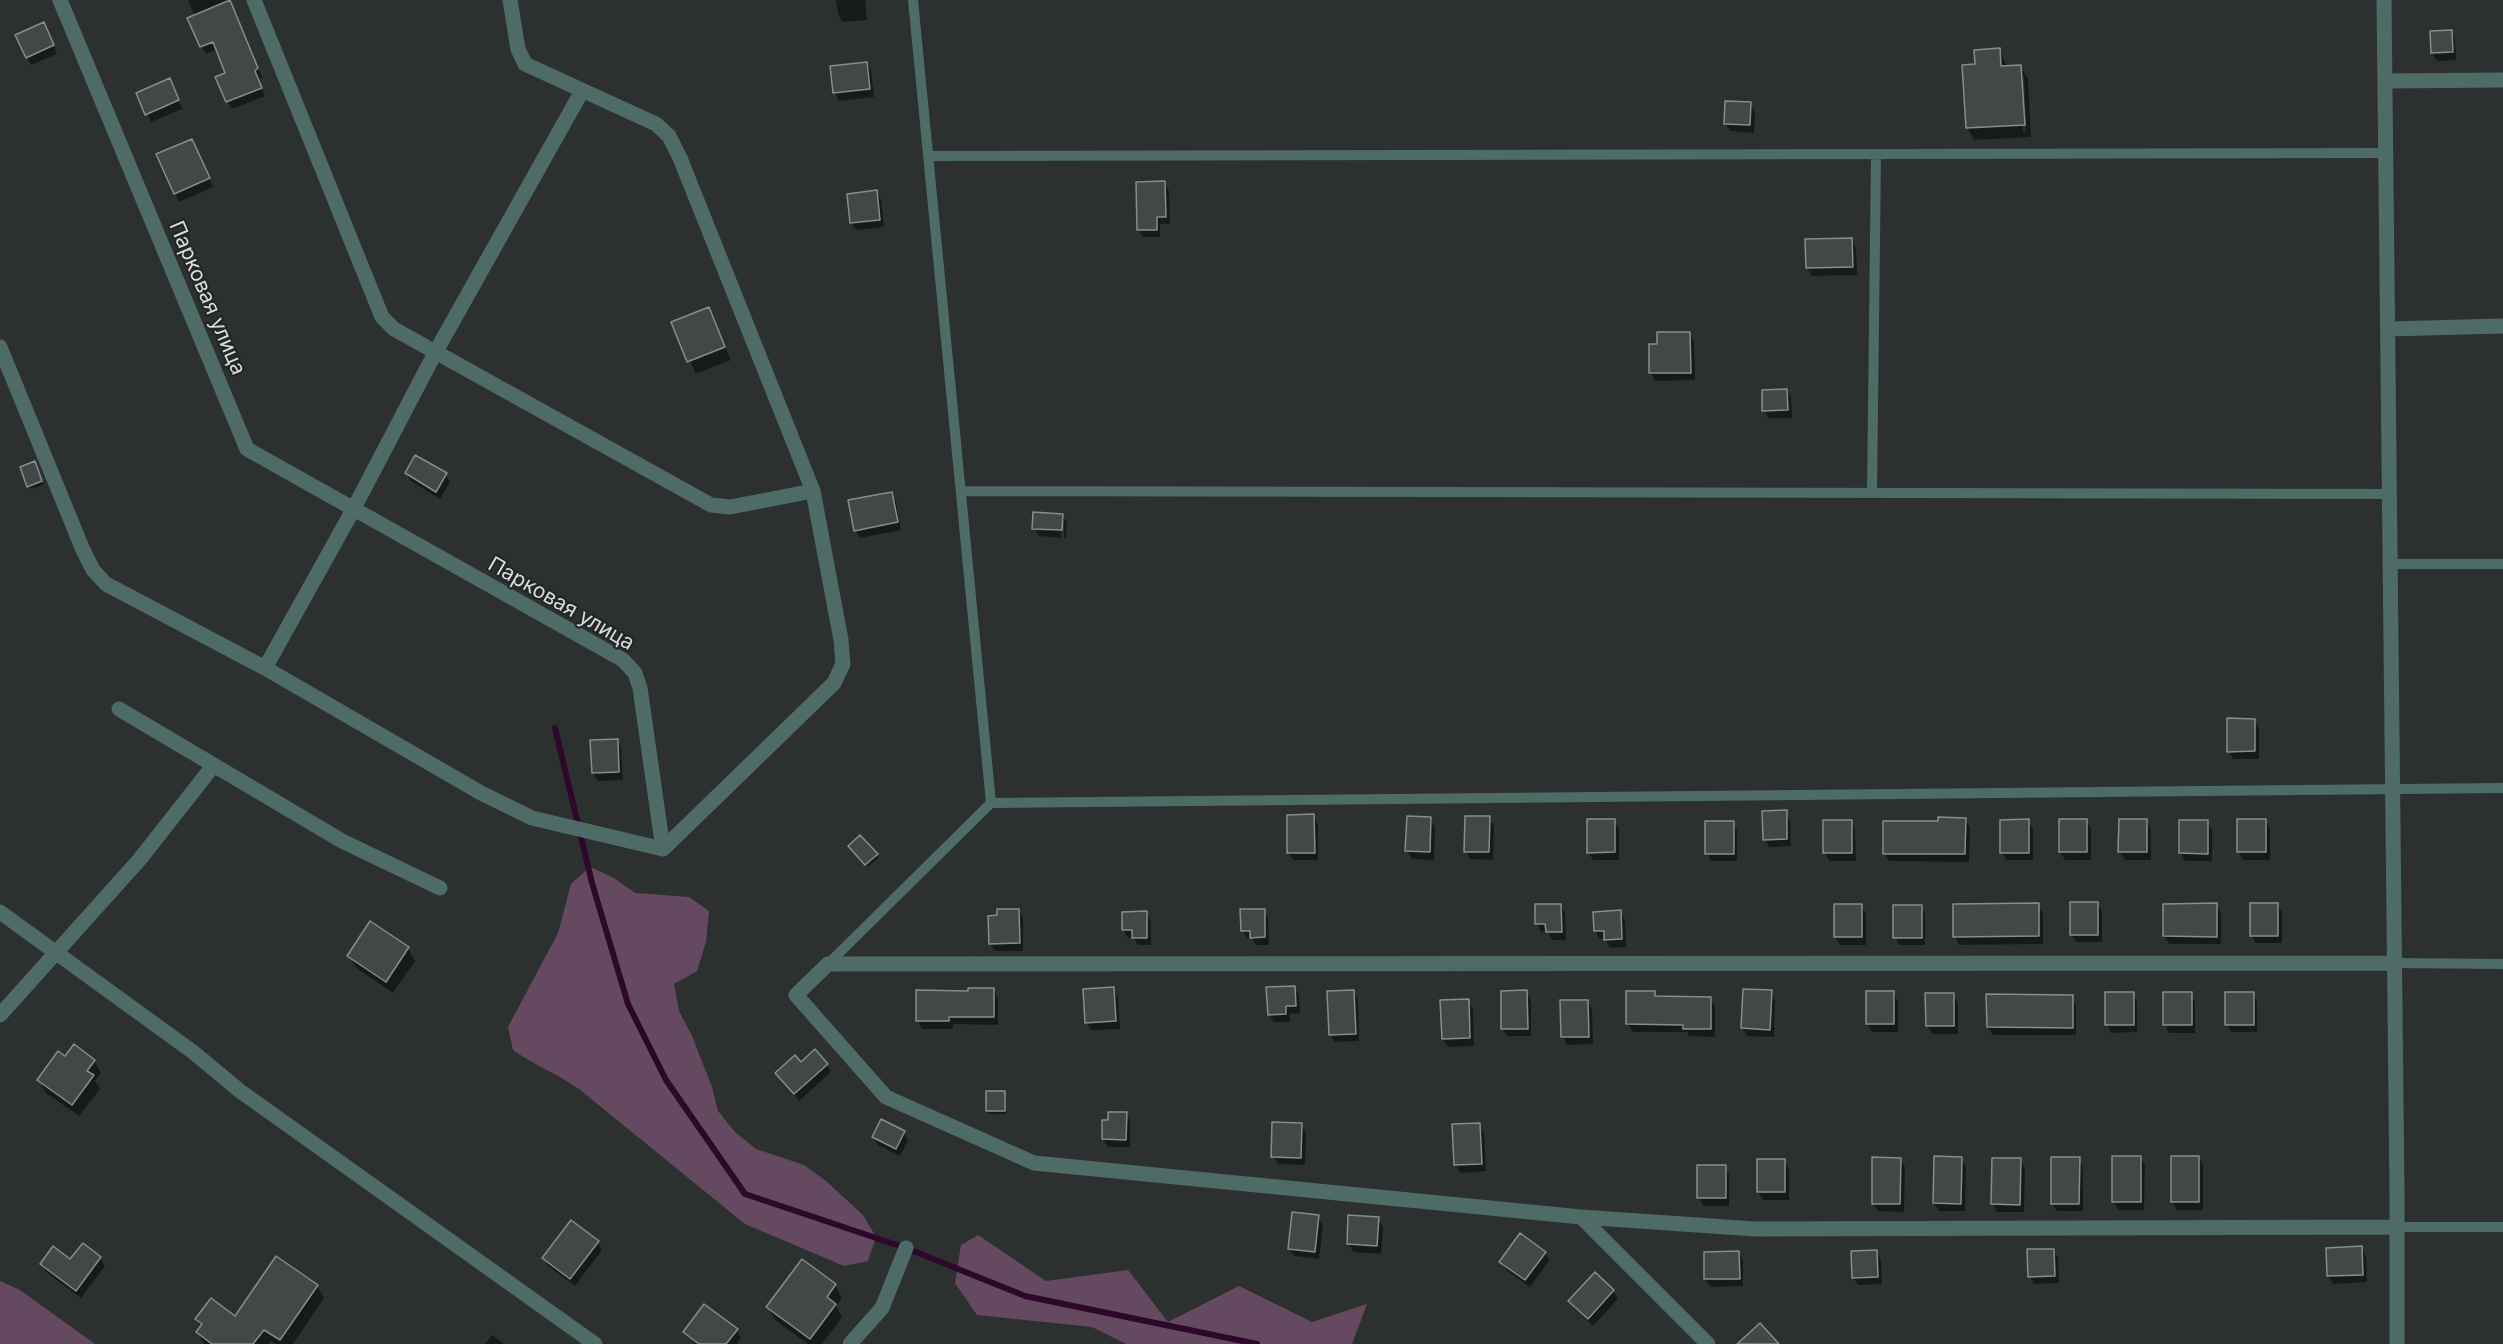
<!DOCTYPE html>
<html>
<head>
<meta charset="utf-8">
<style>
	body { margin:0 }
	canvas { display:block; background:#2c3130 }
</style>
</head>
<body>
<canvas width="2503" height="1344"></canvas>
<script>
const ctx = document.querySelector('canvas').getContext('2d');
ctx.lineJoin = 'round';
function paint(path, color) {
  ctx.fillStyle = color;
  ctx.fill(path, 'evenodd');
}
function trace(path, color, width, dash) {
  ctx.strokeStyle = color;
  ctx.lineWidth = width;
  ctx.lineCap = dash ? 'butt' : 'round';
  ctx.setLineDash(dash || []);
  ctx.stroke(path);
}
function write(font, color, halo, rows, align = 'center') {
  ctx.font = font + ' Inter,sans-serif';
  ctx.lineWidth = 4.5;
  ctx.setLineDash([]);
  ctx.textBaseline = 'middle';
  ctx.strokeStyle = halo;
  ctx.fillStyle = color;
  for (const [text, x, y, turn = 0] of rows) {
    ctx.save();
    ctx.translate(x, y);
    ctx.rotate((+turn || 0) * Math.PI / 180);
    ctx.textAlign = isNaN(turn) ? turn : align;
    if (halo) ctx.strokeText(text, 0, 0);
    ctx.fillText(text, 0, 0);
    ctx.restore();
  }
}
const green = new Path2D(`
	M590,867L614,878L635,893L689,897L709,911L706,942L697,971L674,984L679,1011L692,1036L712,1087L718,1111L735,1132L756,1149L804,1165L826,1181L863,1215L876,1237L868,1261L844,1266L745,1224L579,1089C558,1074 534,1065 513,1050L508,1027L558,933L571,884Z
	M978,1235L1046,1281L1128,1270L1168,1322L1239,1286L1312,1322L1367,1304L1352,1344H1126L1092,1327L977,1315L955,1283L961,1245Z
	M0,1281L20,1290L95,1344H0Z`);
const shadow = new Path2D(`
	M188,0H229L262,77L259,80L265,96L232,109L227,101V74L217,49L206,54L201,46L195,16Z
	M836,0H865L867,20L842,22L838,14Z
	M2451,31L2455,39L2456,60L2437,61L2432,53Z
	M48,32L57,54L31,65L27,57Z
	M2000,50L2007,67L2020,66L2028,79L2031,137L1974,140L1967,127L1976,65ZM2020,77H2024L2026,132H2023Z
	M867,63L871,71L874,97L839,101L835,93Z
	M174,88L182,109L151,122L147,114Z
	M1750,104L1755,112L1754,133L1730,131L1725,123Z
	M196,148L213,187L179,202L158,155Z
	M1164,183L1169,191L1170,224H1160V237H1143L1138,229Z
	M876,192L881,200L884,227L856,230L851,222Z
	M1851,240L1856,248L1857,275L1812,276L1807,268V241Z
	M708,309L731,360L696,374L673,323Z
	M1689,333L1694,341L1695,380L1655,381L1651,373L1659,345Z
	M1787,390L1791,398L1792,418H1768L1764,410Z
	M36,467L43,485L31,489L29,486Z
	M406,473L445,474L450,482L440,499L411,481Z
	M891,494L896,501L901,530L860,538L855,530Z
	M1062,515L1067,523L1066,538H1064V521H1061V538L1039,536L1034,528Z
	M2254,720L2259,728V759H2233L2228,751Z
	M617,740L621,748L623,780L598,781L593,773L591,742Z
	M1786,812L1790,820L1791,846L1769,847L1765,839Z
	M1313,816L1318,824V860H1293L1288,853Z
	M1489,818L1494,826L1493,860L1470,859L1466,851Z
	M1430,819L1435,827L1434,860L1412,859L1407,851Z
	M1965,819L1970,827L1969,862L1889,861L1884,853L1939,822Z
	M2086,820L2091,828V860H2065L2060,852Z
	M1614,821L1619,829V860H1593L1588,852Z
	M1851,821L1855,829L1856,861H1829L1825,853Z
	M2028,821L2033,829V860H2006L2002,852Z
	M2146,821L2151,829V860H2125L2120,852Z
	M2239,821H2265L2270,829V860H2243L2239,852Z
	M1733,822L1737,830V861H1711L1707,853Z
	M2207,822L2212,830V861H2185L2181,853Z
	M852,850L876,855L878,858L868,867Z
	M2097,903L2102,911V942H2076L2071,934Z
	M2277,904L2282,912V943H2256L2251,935Z
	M1560,905L1565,913L1566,940H1552L1547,931L1541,932L1537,924Z
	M2038,905L2043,913V944L1959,945L1955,937L1954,906Z
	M2217,905L2221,913V944H2169L2164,936Z
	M1862,906L1866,914V945H1840L1835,937Z
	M1921,906L1925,914V945H1899L1895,937Z
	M1018,910L1023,918V951H995L990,943Z
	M1264,910L1268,918L1269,945H1256L1252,938H1247L1242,930Z
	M1620,912L1625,920L1626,947L1610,948L1605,939H1600L1595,931V913Z
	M1146,913L1151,921V945H1138L1134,938H1128L1123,930Z
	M371,923L408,948L415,961L393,993L356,968L349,956Z
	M1294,987L1299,995L1300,1013L1290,1014V1022H1274L1269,1014Z
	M1113,989L1118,997L1120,1029L1091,1030L1086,1022Z
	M994,990L998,998V1025L953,1024V1029H922L918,1021V992Z
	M1353,991L1358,999L1359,1041L1335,1042L1330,1035Z
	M1526,992L1531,1000V1036H1507L1502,1028Z
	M1771,992L1775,1000L1774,1037L1747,1036L1743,1028Z
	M1654,993L1657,998L1711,999L1715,1007V1037L1689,1036L1687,1032H1633L1628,1024Z
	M1893,993L1898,1001V1032H1872L1867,1024Z
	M2253,993L2257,1001V1032H2231L2227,1024Z
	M2133,994L2137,1002V1032L2111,1033L2107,1025Z
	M2165,994H2191L2195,1002V1033H2169L2165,1025Z
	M1953,995L1958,1003V1034H1932L1927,1026Z
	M2072,997L2076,1005V1035H1993L1988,1027Z
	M1468,1001L1473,1009L1474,1046L1448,1047L1443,1039Z
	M1587,1001L1592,1009L1593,1044L1567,1045L1563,1037Z
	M66,1058L94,1061L101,1073L95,1081L100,1089L79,1116L46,1093L39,1080Z
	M801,1064L827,1065L831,1072L799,1101L777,1073Z
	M1004,1093L1006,1114H989L987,1111Z
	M1126,1113L1130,1121V1147H1108L1103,1139Z
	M1301,1125L1306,1133L1305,1165L1278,1164L1273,1156Z
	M1479,1125L1484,1133L1486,1171L1460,1173L1456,1165Z
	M904,1133L908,1141L900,1156L878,1145L873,1137Z
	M2140,1157L2145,1165L2144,1210H2118L2114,1202Z
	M2172,1157H2199L2203,1165V1210H2177L2172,1202Z
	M1900,1159L1905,1167L1904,1212L1878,1211L1873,1203Z
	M1962,1159L1966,1167L1965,1211H1939L1934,1203Z
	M2079,1159L2083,1167V1211H2057L2052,1203Z
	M2020,1160L2025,1168L2024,1212H1997L1993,1204Z
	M1784,1161L1789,1169V1200H1763L1758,1192Z
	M1725,1166L1729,1174V1206H1703L1699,1198Z
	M1318,1217L1323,1225L1319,1259L1294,1256L1289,1248Z
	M1378,1219L1383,1227L1381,1254L1353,1252L1349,1244Z
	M598,1242L602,1250L575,1286L548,1266L544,1258Z
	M2361,1248L2366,1256L2367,1282L2333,1284L2328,1276Z
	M2053,1250L2058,1258L2059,1283L2034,1284L2030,1276Z
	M1738,1252L1743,1260V1286L1710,1287L1705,1279Z
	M1876,1252L1881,1260L1882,1284L1858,1285L1853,1277Z
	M1545,1253L1549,1261L1530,1287L1506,1270L1501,1262Z
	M100,1258L105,1266L81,1298L46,1272L41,1264Z
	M835,1285L842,1298L836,1306L842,1317L822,1344H808L775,1320L768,1308Z
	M317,1286L324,1298L293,1344H276L271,1341L269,1344H204L198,1332L201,1327L196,1319L236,1318Z
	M1613,1291L1618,1299L1593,1326L1575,1309L1570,1301Z
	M736,1330L741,1338L737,1344H695L685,1332Z
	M492,1335L504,1344H485Z`);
const stream = new Path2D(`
	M555,728L592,883L628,1004L666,1080L745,1194L906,1248L1025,1296L1257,1344`);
const building = new Path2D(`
	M230,0L258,68L255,71L262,88L226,102L215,77L225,73L213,42L200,47L187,18Z
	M44,22L54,45L26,58L15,35Z
	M2452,30L2453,52L2431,53L2430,31Z
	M2000,48L2001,66L2021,65L2025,125L1966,128L1962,65L1975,64L1974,50Z
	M867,62L870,89L833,93L830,66Z
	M170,78L179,100L145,115L136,93Z
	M1725,101L1751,102L1750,125L1724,124Z
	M192,139L210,178L174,194L156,154Z
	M1165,181L1166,217H1157V230H1137L1136,182Z
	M877,190L880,220L850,223L847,194Z
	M1852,238L1853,267L1806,268L1805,239Z
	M709,307L725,347L687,362L671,322Z
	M1657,332H1690L1691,373H1649V344H1657Z
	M1787,389L1788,410L1762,411V390Z
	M415,455L447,473L436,492L405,473Z
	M35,461L42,481L27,487L20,467Z
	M892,492L898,522L854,531L848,500Z
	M1033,512L1063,514L1062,530L1032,529Z
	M2227,718L2255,719V751L2227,752Z
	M618,739L619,772L592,773L590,740Z
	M1787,810V839L1763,840L1762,811Z
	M1314,814L1315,853H1287V815Z
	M1407,816L1431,817L1430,852L1405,851Z
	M1465,816H1490L1489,852H1464Z
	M1938,817L1966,818L1965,854H1883V821H1938Z
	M1587,819H1615V852L1587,853Z
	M2029,819V853H2000V820Z
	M2059,819H2087V852H2059Z
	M2119,819H2147V852H2118Z
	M2237,819H2266V852H2237Z
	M1823,820H1852V853H1823Z
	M2179,820H2208V854L2179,853Z
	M1705,821H1734V854H1705Z
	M860,835L878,854L865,865L848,846Z
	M2070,902H2098V935H2070Z
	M2039,903V936L1953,937V904Z
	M2217,903V937L2163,936V904Z
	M2250,903H2278V936H2250Z
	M1535,904H1561L1562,932H1546L1545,924H1535Z
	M1834,904H1862V937H1834Z
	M1893,905H1922V938H1893Z
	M997,909H1019L1020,943L989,944L988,916L997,915Z
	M1240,909H1265V937L1250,938V931H1241Z
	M1621,910L1622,939L1604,940V931H1594L1593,912Z
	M1147,911V938H1132V930H1122V912Z
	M370,921L409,947L386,982L347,956Z
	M1295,986L1296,1006H1286V1014L1268,1015L1266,987Z
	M1114,987L1116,1021L1085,1023L1083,989Z
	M968,988H994V1017H949V1021H916V990L968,991Z
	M1743,989L1772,990L1770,1030L1741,1028Z
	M1354,990L1356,1034L1329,1035L1327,991Z
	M1527,990L1528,1029H1501V991Z
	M1626,991H1655V996L1711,997V1029H1683V1025L1626,1024Z
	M1866,991H1894V1024H1866Z
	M2105,992H2134V1025H2105Z
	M2163,992H2192V1025H2163Z
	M2225,992H2254V1025H2225Z
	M1925,993H1954V1026H1926Z
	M1986,994L2073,995V1028L1987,1027Z
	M1469,999L1470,1038L1442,1039L1440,1000Z
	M1560,1000H1588L1589,1037H1561Z
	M74,1044L95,1060L87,1071L94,1075L72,1105L37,1080L58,1051L65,1056Z
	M815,1049L828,1064L794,1094L775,1073L795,1055L801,1062Z
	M986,1091H1005V1111H986Z
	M1108,1112H1127L1126,1140L1102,1139V1120H1108Z
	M881,1119L905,1131L896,1149L872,1137Z
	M1272,1122L1302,1123L1301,1158L1271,1157Z
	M1480,1123L1482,1164L1454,1165L1452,1124Z
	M1934,1156L1962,1157L1961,1204L1933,1203Z
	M2112,1156H2141V1202H2112Z
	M2171,1156H2199V1202H2171Z
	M1872,1157L1901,1158L1900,1204H1872Z
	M2051,1157H2080L2079,1204H2051Z
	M1992,1158H2021L2020,1205L1991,1204Z
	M1757,1159H1785V1192H1757Z
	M1697,1165H1726V1198H1697Z
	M1292,1212L1319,1215L1315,1252L1288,1249Z
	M1348,1215L1379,1217L1377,1246L1347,1244Z
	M571,1220L599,1241L570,1279L542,1258Z
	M1520,1233L1546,1252L1525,1280L1499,1262Z
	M83,1243L101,1257L76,1291L40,1264L53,1246L70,1259Z
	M2362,1246L2363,1275L2327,1276L2326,1248Z
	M2027,1249H2054L2055,1276L2028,1277Z
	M1877,1250L1878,1277L1852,1278L1851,1251Z
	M1739,1251L1740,1279H1704V1252Z
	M276,1256L318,1285L280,1340L264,1330L253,1344H212L196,1332L202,1324L195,1319L211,1298L235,1316Z
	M802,1259L836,1284L827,1297L836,1304L810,1339L766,1307Z
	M1595,1272L1614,1290L1588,1319L1568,1301Z
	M704,1304L738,1329L726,1344H699L683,1332Z
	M1760,1323L1779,1344H1737Z`);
const lane = new Path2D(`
	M928,156L2386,153
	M961,491L2390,494
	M1872,493L1876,154
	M2390,564H2503
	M991,803L2503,788
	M2395,963L2503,964
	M828,964L991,803L913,0
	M2397,1227H2503`);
const street = new Path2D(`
	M60,0L247,449L623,660L635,673L640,688L663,849
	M254,0L382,317L394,329L711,505L730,507L813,491
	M510,0L518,49L525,64L656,124L669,136L680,158L813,491L841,640L843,664L834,683L663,849
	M2384,0L2397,1191V1344
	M2385,81L2503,80
	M2388,329L2503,326
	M0,347L83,550L93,570L106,584L265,668L481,793L532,818L663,849
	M265,668L353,510L435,353L582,91
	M119,709L342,841L440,888
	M0,912L193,1052L240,1091L595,1344
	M2395,963L828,964L796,995L886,1097L1034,1163L1581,1217L1755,1229L2397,1227
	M0,1015L140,859L213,766
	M1581,1217L1708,1344
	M850,1344L882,1308L906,1248`);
const streetNames = [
	["Парковая улица",207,298,67],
	["Парковая улица",561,604,30]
];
paint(green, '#654960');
paint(shadow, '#0007');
trace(stream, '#2e082a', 6);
paint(building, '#424847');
trace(building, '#878d8c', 1.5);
trace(lane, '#4e6b68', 10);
trace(street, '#4e6b68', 15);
write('21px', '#d8dcdb', '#222726', streetNames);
</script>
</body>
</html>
